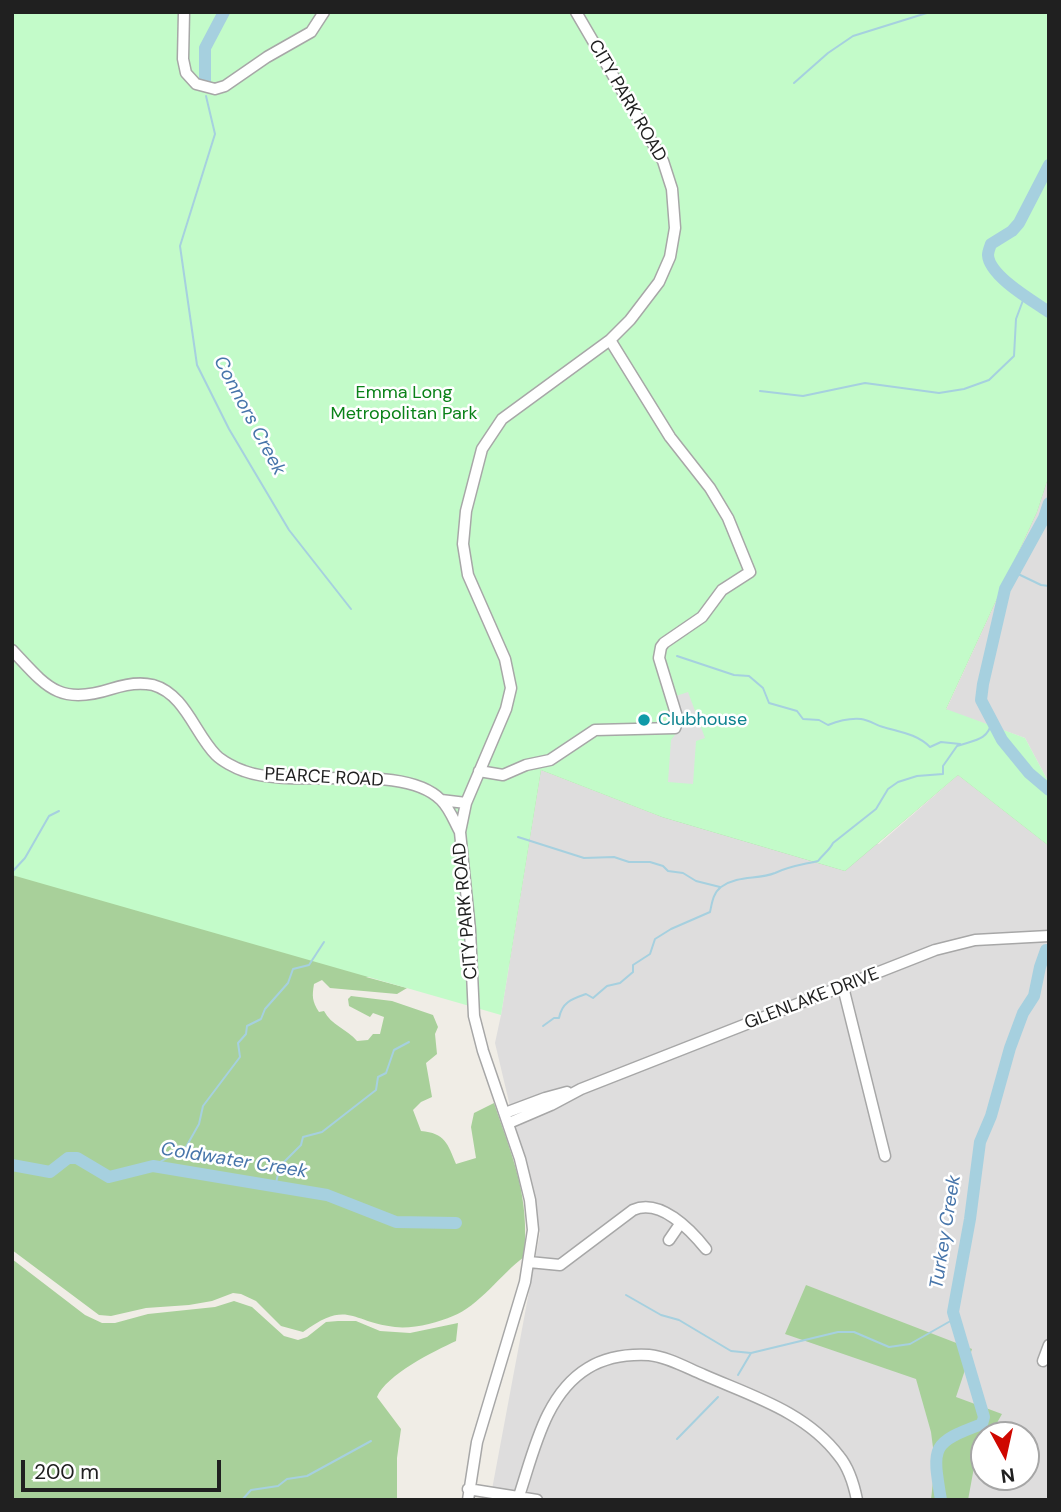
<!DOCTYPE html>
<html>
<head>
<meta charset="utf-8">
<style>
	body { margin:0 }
	#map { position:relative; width:1061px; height:1512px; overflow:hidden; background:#f0ede6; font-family:"DM Sans",sans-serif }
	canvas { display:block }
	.frame { position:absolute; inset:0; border:14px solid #202020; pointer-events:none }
	.north { position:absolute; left:970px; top:1421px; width:70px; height:70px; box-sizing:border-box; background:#fff; border:2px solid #a6a6a6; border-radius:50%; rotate:172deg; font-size:19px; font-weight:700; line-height:28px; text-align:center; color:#202020 }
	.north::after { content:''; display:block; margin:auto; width:24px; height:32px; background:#cf0700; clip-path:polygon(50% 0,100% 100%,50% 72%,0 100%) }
	.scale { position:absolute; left:21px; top:1460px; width:200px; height:32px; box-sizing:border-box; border:4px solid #202020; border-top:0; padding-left:9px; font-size:21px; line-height:24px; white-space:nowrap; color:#202020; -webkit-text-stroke:5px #fff; paint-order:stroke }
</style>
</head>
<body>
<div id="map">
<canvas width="1061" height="1512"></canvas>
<div class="frame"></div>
<div class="north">N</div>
<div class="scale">200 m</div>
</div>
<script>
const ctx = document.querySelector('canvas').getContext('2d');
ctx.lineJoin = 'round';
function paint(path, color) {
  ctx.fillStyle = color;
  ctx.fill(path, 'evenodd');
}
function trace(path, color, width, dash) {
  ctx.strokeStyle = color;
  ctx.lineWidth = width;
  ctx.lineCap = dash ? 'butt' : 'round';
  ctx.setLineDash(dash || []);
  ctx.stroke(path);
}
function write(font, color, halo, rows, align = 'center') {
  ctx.font = font + ' "DM Sans",sans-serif';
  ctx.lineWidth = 5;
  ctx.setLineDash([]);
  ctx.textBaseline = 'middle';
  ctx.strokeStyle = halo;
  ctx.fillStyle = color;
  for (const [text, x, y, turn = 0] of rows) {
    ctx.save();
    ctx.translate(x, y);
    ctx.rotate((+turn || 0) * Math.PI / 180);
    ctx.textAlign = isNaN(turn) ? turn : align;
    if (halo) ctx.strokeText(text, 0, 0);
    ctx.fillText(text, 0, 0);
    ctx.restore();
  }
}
const residential = new Path2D(`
	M1049,475V783L1025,738L946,710L1037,512Z
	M541,770L657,815L879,844L958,775L1049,846V1500H490L540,1233L495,1043L501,1015ZM984,1435H1026V1477H984Z`);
const forest = new Path2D(`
	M12,12H1049V475L1037,512L946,709L1049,846L958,775L845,871L662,817L541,770L509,965L366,977L407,988L397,994L330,988L322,980L314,984C312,996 312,1001 319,1012L324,1011C331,1025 347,1029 357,1041L368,1040L373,1034H380L384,1017L373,1013L370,1017L349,1006L348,999L351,996L392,1001L433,1015L438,1027L435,1034L437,1054L426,1063L432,1097L421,1102L413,1110L421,1131C445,1133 448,1144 456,1164L476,1158L471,1127L474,1113L494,1103C513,1159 530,1196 524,1257C502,1273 478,1307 453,1316C437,1323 413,1329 395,1327C350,1322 349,1299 303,1332L281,1326L256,1301L241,1294L233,1293L212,1301L189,1305L146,1308L111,1316L99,1315L12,1250Z
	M12,1259L85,1315L102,1323H115L148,1314L215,1307L234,1301L252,1307L284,1336L298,1340L307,1337L326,1322L338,1321H356L380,1331L410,1333L458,1323L456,1341C434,1351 386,1375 377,1397L401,1429L397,1458V1500H12Z
	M806,1285L972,1349L956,1397L1002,1414L990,1435H984V1446L975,1462L968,1500H931L935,1463L931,1432L916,1379L785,1334Z`);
const park = new Path2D(`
	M12,12H1049V475L1037,512L946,709L1025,738L1049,783V846L958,775L845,871L662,817L541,770L501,1015L12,875Z`);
const parking = new Path2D(`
	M688,692L705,738L696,741L693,784L668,782L671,740L685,722L676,696Z`);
const stream = new Path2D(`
	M794,83L828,53L853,36L930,12
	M206,96L215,134L180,246L197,365L229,429L289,530L351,609
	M760,391L803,396L865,383L939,393L964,389L989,380L1014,356L1016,319L1025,295
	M1014,572L1041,585L1049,586
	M677,656L734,675L749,676L763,688L769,703L797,711L803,719L819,720L828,725C838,721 850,718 861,719C869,720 876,725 883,727C900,732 917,734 930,747L941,742L960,744
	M518,837L584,858L614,857L629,862H650L663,866L668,871L683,873L696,881L720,887
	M12,872L25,858L49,816L59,811
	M543,1026L554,1018H559C562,1002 572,999 586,994L593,998L607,986L620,983L633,972V965L650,954L655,939L671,929L710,912C712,903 713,893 721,887C738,875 757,880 775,873C790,866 801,865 818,861C823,854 829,851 833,843L876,809L888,789L898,782L917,776L943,774V766L957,746C974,740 988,741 992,721
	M153,1166L186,1147L199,1124L203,1106L240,1057L238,1043L246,1034L247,1026L261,1019L265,1009L288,983L293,969L309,965L324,942
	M275,1187L280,1166L301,1145L303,1137L322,1132L376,1090L378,1077L386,1073L394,1050L409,1042
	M626,1295L661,1315L679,1320L731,1351L751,1353L838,1332H854L889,1347L910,1344L954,1319
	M738,1375L751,1353
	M677,1439L718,1397
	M242,1500L251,1490L278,1486L287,1479L307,1476L371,1441`);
const river = new Path2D(`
	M205,81V48L224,12
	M1049,165L1019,223L1012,231L991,244C990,247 988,251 988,255C989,276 1033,301 1049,312
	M1049,503L1044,518L1005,589L983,684L981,700L1002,740L1029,773L1049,790
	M12,1165L50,1172L68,1158H77L109,1177L153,1166L327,1195L396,1222L456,1223
	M941,1500C932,1446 931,1443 982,1424L984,1417L953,1312L970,1219L980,1142L991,1116L1010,1048L1023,1013L1034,996L1040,967L1046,950`);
const minor = new Path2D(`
	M184,12L183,59L186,73L196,84L215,89L225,86L267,57L311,32L324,12
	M12,650C46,686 58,706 111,689C123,685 140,682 153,685C185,694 195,734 216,755C222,761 235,768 244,771C295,790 402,761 441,800C450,809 454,821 460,832
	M479,771L503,775L526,765L550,760L595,730L675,728L678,720L659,658L661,647L664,643L702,617L722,590L750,572L728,518L710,488L670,437L610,340
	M441,800L466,803
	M843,987L885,1156
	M505,1113L545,1098L567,1092
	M509,1123L551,1105L581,1089L935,950L975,940L1049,936
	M669,1240L680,1224
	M529,1262L560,1265L633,1210C660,1198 690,1229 706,1249
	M1043,1361L1049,1345
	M468,1489L537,1500
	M519,1496C534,1451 545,1394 588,1368C606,1357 629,1354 649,1355C668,1357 687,1368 704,1375C752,1396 806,1412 839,1456C849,1468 854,1485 857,1500
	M468,1500L477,1442L525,1282L533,1230L530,1200L520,1159L483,1051L474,1016L470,930L460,832L466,803L506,709L511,688L505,659L468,575L463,544L466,511L482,449L502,419L610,340L630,320L659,282L670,257L675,228L672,189L663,161L576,12`);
const markers = [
	[644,720,7,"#0f9aa8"]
];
const streetNames = [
	["CITY PARK ROAD",627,101,60],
	["PEARCE ROAD",324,778,3],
	["CITY PARK ROAD",466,911,-95],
	["GLENLAKE DRIVE",812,999,-21]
];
const parkNames = [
	["Emma Long",404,393],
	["Metropolitan Park",404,414]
];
const cultureNames = [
	["Clubhouse",658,720]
];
const waterNames = [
	["Connors Creek",249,416,62],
	["Coldwater Creek",234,1161,9],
	["Turkey Creek",946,1232,-81]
];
paint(residential, '#dedddd');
paint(forest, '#a8d09a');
paint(park, '#c3fbc9');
paint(parking, '#e0e0e0');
trace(stream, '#a6d0df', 2);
trace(river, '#a6d0df', 12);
trace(minor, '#a7a7a7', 13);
trace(minor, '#fff', 10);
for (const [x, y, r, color] of markers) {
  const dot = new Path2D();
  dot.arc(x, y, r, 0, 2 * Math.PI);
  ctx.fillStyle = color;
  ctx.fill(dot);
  trace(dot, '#fff', 2.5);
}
write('18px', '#202020', '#fff', streetNames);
write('18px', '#0a8218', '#fff', parkNames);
write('18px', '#0d838f', '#fff', cultureNames, 'left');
write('italic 19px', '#4775aa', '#fff', waterNames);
</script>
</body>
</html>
